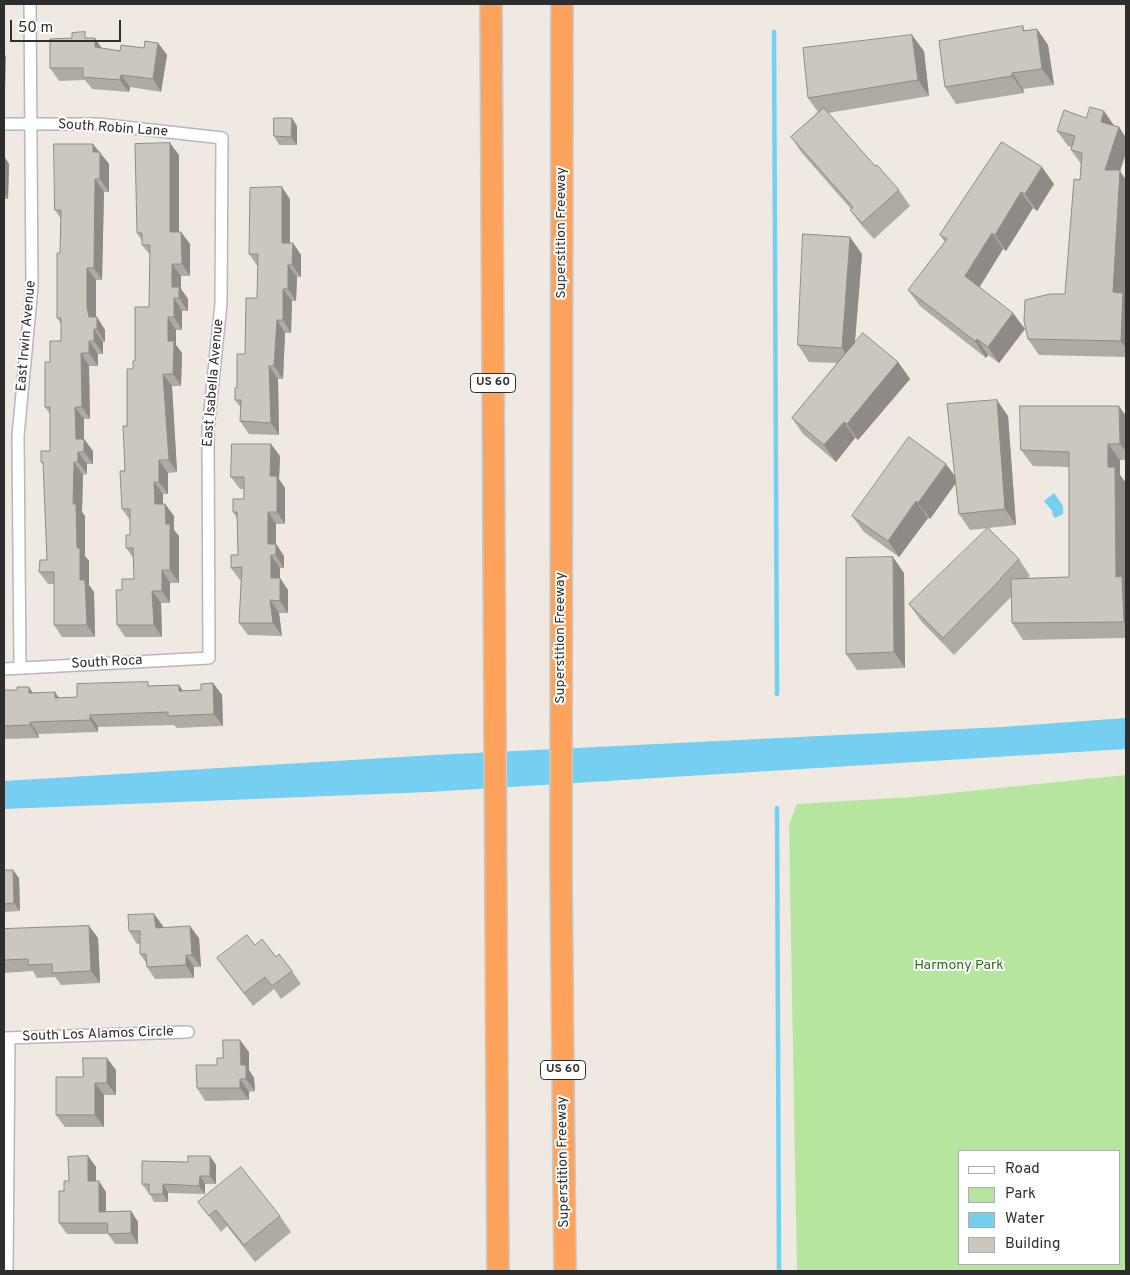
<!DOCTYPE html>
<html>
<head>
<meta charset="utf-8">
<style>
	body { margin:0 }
	#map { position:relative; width:1130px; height:1275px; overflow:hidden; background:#efe9e1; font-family:Overpass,sans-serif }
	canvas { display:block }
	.frame { position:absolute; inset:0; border:5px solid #2e2e2e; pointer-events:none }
	.legend { position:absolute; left:958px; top:1150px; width:162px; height:115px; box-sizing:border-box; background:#fff; border:1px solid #ababab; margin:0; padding:6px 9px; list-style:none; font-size:15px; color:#2e2e2e }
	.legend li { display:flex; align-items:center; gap:10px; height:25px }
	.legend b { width:25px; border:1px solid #ababab }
	.scale { position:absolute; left:10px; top:20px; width:111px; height:22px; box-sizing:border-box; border:2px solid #2e2e2e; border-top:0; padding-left:6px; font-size:15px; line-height:18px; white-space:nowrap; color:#2e2e2e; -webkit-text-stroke:4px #fff; paint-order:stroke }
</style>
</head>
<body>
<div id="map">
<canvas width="1130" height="1275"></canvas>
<div class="frame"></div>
<ul class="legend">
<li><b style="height:6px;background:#fff"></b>Road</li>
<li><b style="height:14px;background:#b6e59e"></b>Park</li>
<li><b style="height:14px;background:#75cff0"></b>Water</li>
<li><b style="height:14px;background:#cbc7bf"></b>Building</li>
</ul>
<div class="scale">50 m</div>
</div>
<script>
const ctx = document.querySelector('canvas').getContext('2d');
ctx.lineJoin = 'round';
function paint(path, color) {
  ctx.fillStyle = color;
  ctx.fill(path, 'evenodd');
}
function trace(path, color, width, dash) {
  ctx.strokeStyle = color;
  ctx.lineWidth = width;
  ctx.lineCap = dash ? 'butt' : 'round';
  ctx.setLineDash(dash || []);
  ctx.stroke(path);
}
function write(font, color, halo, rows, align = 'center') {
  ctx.font = font + ' Overpass,sans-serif';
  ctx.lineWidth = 4;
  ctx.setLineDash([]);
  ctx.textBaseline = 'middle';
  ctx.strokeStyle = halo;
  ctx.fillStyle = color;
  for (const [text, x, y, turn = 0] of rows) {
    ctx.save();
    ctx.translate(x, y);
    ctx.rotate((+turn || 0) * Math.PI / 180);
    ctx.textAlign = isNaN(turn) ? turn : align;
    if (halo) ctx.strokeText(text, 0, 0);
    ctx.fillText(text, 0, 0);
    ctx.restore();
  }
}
const green = new Path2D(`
	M1126,775V1271H797L789,825L797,804L912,797ZM959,1151H1119V1264H959Z`);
const water = new Path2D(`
	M1054,493L1063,506V514L1055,518L1052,514L1053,512L1044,501Z
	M1126,718V749L429,792L4,809V781L434,755L1002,727Z`);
const stream = new Path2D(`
	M774,32L777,694
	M777,808L779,1271`);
const minor = new Path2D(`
	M4,124H98L222,138L221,304L208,429L209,658L4,669
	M20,668L18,436L32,287L30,4
	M4,1038L188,1032
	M7,1271L9,1038`);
const motorway = new Path2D(`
	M491,4L498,1271
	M562,4L561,868L565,1271`);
const wall = new Path2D(`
	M1023,26L1025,31L1037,29L1048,45L1054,85L1023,89L1024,93L956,104L945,87Z
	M89,38L102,48L120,51L144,48L158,43L167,55L161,92L130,87L129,92L92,89L85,80L59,81L50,68Z
	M924,51L929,96L828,113L875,166L899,190L910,206L874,239L862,226L850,210L851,209L802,153L791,137L818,112L808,98Z
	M1104,111L1114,126L1119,127L1126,138V153L1120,171L1125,295L1126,297V357L1039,355L1028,339L1065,294L1080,180L1081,164L1071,150V147L1068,146L1057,131L1086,118Z
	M297,126V145H279L274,136Z
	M1002,142L1054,184L1037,211L1033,208L1006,251L1003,249L980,287L1025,329L999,363L988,355L986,358L920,306L908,290L945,242L940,235Z
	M170,143L179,155V232H181L190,244V276H181V289L188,299V311H182V330H176V345L182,353L181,386H172L177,472L168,473V494H163V504H165L174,516V530L179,536V583H170V603H161L162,637H125L117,625L122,590L134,579V559L126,548L130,535V520L122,509L127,426L133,369L149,307L150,255L142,245V241L137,233Z
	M99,152L109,164V192H104L102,280H96V317H97L105,330V342H103V354H98V366H89L90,419H84V439L93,451V464H87V474L83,475L82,512L85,516V556L89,561V585L94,592L95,637H62L54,625V584H48L39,572L47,560L44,466L41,462L50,451V414L45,407L50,362L61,341V324L57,318L60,253L61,219L55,210Z
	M4,156L9,164L8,199H4Z
	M290,199V243H293L301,255V277H297L296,301H292L291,333H285L283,379H278L279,435L249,434L240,421L241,408L235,400L257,298L258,267L249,254Z
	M862,254L855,343L898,362L910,379L858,440L855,438L836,462L803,434L792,418L837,363L809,362L798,345Z
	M1008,416L1016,525L970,530L959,514L956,483L930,519L928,518L899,557L864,532L852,516L955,476Z
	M1126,416V460H1120V475L1126,483V638L1023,640L1012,623L1011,597L954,655L921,621L909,604L1019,559L1030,576L1028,578L1069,577V467L1033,466L1021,450Z
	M280,456L279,479L285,488V524H276V544L284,556V568H280V578L288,590V613H279L282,636L248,635L239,623L241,580H240L231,568L238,555L237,518L233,512L244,499V489H240L231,477Z
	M904,573L905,668L857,670L846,654Z
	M213,683L222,695L223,726L177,728L174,725L98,727V732L38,734L39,738L4,739V690L33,693L59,698L77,697L151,686L179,685L183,691L201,690Z
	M4,870L19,878L20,911L4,912Z
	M154,914L163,927L199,938L201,967H194V978L155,979L147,967V964L140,954V944H137L129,931Z
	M89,926L98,938L100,983L61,985L55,977L37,978L33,971L4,973V929Z
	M255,945L292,971L301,984L281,999L274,989L253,1006L217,958Z
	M249,1052V1070L254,1078L255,1091L249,1092V1100L205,1101L197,1088L223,1058Z
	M116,1070V1095H104V1127H65L56,1115L83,1077Z
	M88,1156L96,1167V1181L106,1192V1211H131L138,1222V1244H115L108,1234H67L59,1223L64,1191L69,1181Z
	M210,1156L216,1165V1184H205V1194L168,1193V1202H154L149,1192H148L142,1184L188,1162Z
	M198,1202L280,1216L291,1232L255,1262L227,1226L221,1232Z`);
const shadedWall = new Path2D(`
	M1037,29L1048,45L1054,85L1042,69Z
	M912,35L924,51L929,96L918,80Z
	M95,38L103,50L95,47Z
	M158,43L167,55L161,92L153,79Z
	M4,54L6,56L5,91L4,89Z
	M1012,73L1023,89L1024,93L1012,76Z
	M121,75L130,87L129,92L120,80Z
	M1104,111L1115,127L1101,122Z
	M292,118L297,126V145L291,137Z
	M1119,127L1126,138V153L1120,171L1126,180V270L1125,295L1126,297V349L1121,341L1113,292L1105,170Z
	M170,143L179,155V244L170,232Z
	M93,144L109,164V192L100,179L93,152Z
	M4,156L9,164L8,199L4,193Z
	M1042,167L1054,184L1037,211L1025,194Z
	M95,179L104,192L102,280L94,268Z
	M282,187L290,199V255L282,243Z
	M1021,192L1033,208L1006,251L995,235Z
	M181,232L190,244V276L182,264Z
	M992,233L1003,249L976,292L965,276Z
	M850,237L862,254L853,364L842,348Z
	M293,243L301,255V277L292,265Z
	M172,264L181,276V289L188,299V311L172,287Z
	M288,265L297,277L296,301L288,289Z
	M87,268L96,280V320L97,317L105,330V342L89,317L87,307Z
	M283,289L292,301L291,333L283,320Z
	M174,298L182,311V330L174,317Z
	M1013,313L1025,329L999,363L988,347Z
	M168,317L176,330V345L182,353L181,386L173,374L168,341Z
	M277,320L285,333L283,379L274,366Z
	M94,329L103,342V354L94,341Z
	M977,339L988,355L986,358L975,341Z
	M89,341L98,354V366L89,353Z
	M81,353L89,366L90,419L82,407Z
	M898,362L910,379L858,440L847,424Z
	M269,366L278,379L279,435L271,423Z
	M163,374L172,386L177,472L169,460Z
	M997,400L1008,416L1016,525L1005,509Z
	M1119,406L1126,416V452L1120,444Z
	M75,407L84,419V451L76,439Z
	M844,422L855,438L836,462L824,445Z
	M84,439L93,451V464L84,452Z
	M271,444L280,456L279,479L285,488V524L277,512L270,476Z
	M1108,444L1120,460V475L1126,483V625L1124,622L1116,577L1108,467Z
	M78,452L87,464V474L78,462Z
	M159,460L168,473V494L159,482Z
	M74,462L83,475L82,512L85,516V556L89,561V585L94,592L95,637L87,625L80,580L73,504Z
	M946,464L958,480L930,519L918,503Z
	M154,482L163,494V517L155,504Z
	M916,501L928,518L899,557L888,541Z
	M165,504L174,516V530L179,536V583L170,570L166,524Z
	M268,512L276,524V544L284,556V568L268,544Z
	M271,555L280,568V581V578L288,590V613L280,601L271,578Z
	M893,557L904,573L905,668L894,652Z
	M162,570L170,583V603L162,591Z
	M152,591L161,603L162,637L154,625Z
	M270,600L279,613L282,636L273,623Z
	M213,683L222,695L223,726L214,714Z
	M179,685L187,697L179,691Z
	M29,687L37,699L29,693Z
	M55,692L63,704L55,698Z
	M90,715L98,727V732L90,720Z
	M30,722L38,734L39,738L30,725Z
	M13,870L19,878L20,911L14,903Z
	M154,914L163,926L164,940L156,928Z
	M89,926L98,938L100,983L91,971Z
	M190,926L199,938L201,967L192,955Z
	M186,955L194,967V978L186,965Z
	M240,1040L249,1052V1070L254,1078L255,1091L246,1079L241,1065Z
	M107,1058L116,1070V1095L107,1083Z
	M240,1079L249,1092V1100L240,1088Z
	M95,1083L104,1095V1127L95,1115Z
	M88,1156L96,1167V1192L88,1181Z
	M210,1156L216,1165V1184L210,1176Z
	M200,1176L205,1184V1194L199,1186Z
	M99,1181L106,1192V1222L99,1212Z
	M163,1184L168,1193V1202L163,1194Z
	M131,1211L138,1222V1244L131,1233Z`);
const building = new Path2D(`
	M1023,26V31L1037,29L1042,69L1012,73V76L945,87L939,41Z
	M85,32V38H95V47L120,51L121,45L144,48L145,41L158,43L153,79L121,75L120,80L83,77V68H50V39L72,38V33Z
	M912,35L918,80L808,98L803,48Z
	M1090,107L1104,111L1101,122L1119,127L1105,170H1120L1113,292L1123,293L1121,341L1028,339L1024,321L1025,300L1050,294H1065L1074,179L1080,180L1082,153L1071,150L1075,136L1057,131L1064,110L1086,118Z
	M824,108L875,166L877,165L899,190L862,223L850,210L853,207L791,137Z
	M274,118H292L291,137L274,136Z
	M1002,142L1042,167L1025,194L1021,192L995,235L992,233L965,276L1013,313L988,347L977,339L975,341L908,290L947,239L940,235Z
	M170,143V232H181L182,264H172V287H179V298H174V317H168V341H174L173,374H163L169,460H159V482H154L155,504H165L166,524H170V570H162V591H152L154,625H117L116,590H122V579H134L133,548H126V535H130V509H122L120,471H125L123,426H127V369H133V361H135V307H149L150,245H142V233H137L135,144Z
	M54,144H93V152H100V179H95L94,268H87V307L89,317H97V329H94V341H89V353H81L82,407H75L76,439H84V452H78V462H74L73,504H76L77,548H80V580H85L87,625H54V572H39L40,560H47L43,462H41V451H50V407H45V362H50V341H61V318H57V253H60L61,210H55Z
	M282,187V243H293L292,265H288V289H283V320H277L274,366H269L271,423L240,421L241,400H235V388H237V354H245L246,298H257L258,254H249L250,188Z
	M803,234L850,237L842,348L798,345Z
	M863,333L898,362L847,424L844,422L824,445L792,418Z
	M997,400L1005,509L959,514L947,404Z
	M1020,406H1119L1120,444H1108V467H1115L1116,577L1122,576L1124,622L1012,623L1011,579L1069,577V452L1021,450Z
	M909,437L946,464L918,503L916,501L888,541L852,516Z
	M232,444H271L270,476H277V512H268V544H276V555H271V578H280V601L270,600L273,623H239L242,567L231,568V555H238L237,512H233V499H244V477H231Z
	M988,528L1019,559L1000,579H1001L943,638L909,604Z
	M893,557L894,652L846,654V558Z
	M148,682V686L179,685V691L201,690V684L213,683L214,714L168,716V712L90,715V720L30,722V725L4,726V690H17V687H29V693L55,692V698L77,697V684Z
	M4,870H13L14,903L4,904Z
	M154,914L156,928L190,926L192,955H186V965L147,967L146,954H140V931H129L128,915Z
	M89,926L91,971L52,973V964L28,965V959L4,960V929Z
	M247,935L255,945L262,939L276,957L279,954L292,971L272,986L265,977L244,993L217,958Z
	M223,1040H240L241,1065H246V1079H240V1088H197L196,1065H217V1058H223Z
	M83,1058H107V1083H95V1115H56V1077H83Z
	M88,1156V1181H99V1212L131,1211V1233L108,1234L107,1223H59V1191H64V1181H69L68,1157Z
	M188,1156H210V1176H200L199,1186L163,1184V1194H149V1184H142V1161L188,1162Z
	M241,1167L280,1216L244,1245L216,1210L209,1216L198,1202Z`);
const shields = [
	[493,383,45],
	[563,1070,45]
];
const shieldNames = [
	["US 60",493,383],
	["US 60",563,1070]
];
const streetNames = [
	["South Robin Lane",113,129,4],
	["Superstition Freeway",562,233,-90],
	["East Irwin Avenue",27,336,-85],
	["East Isabella Avenue",214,383,-85],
	["Superstition Freeway",561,638,-90],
	["South Roca",107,663,-3],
	["South Los Alamos Circle",98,1035,-2],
	["Superstition Freeway",564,1162,-91]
];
const parkNames = [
	["Harmony Park",959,966]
];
paint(green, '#b6e59e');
paint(water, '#75cff0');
trace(stream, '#75cff0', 4.5);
trace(minor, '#b4b7c1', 14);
trace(motorway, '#c9c9c9', 24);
trace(minor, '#fff', 11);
trace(motorway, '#ffa35c', 21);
paint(wall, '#afaba4');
paint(shadedWall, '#8e8b86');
paint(building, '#cbc7bf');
trace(building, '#8e8b86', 1);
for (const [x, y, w] of shields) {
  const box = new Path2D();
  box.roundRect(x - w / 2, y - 9.5, w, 19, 4);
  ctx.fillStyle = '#fff';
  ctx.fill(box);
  trace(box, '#2e2e2e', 1);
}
write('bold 12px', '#2e2e2e', null, shieldNames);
write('14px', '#2e2e2e', '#fff', streetNames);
write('14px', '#2c6e1b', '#fff', parkNames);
</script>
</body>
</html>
